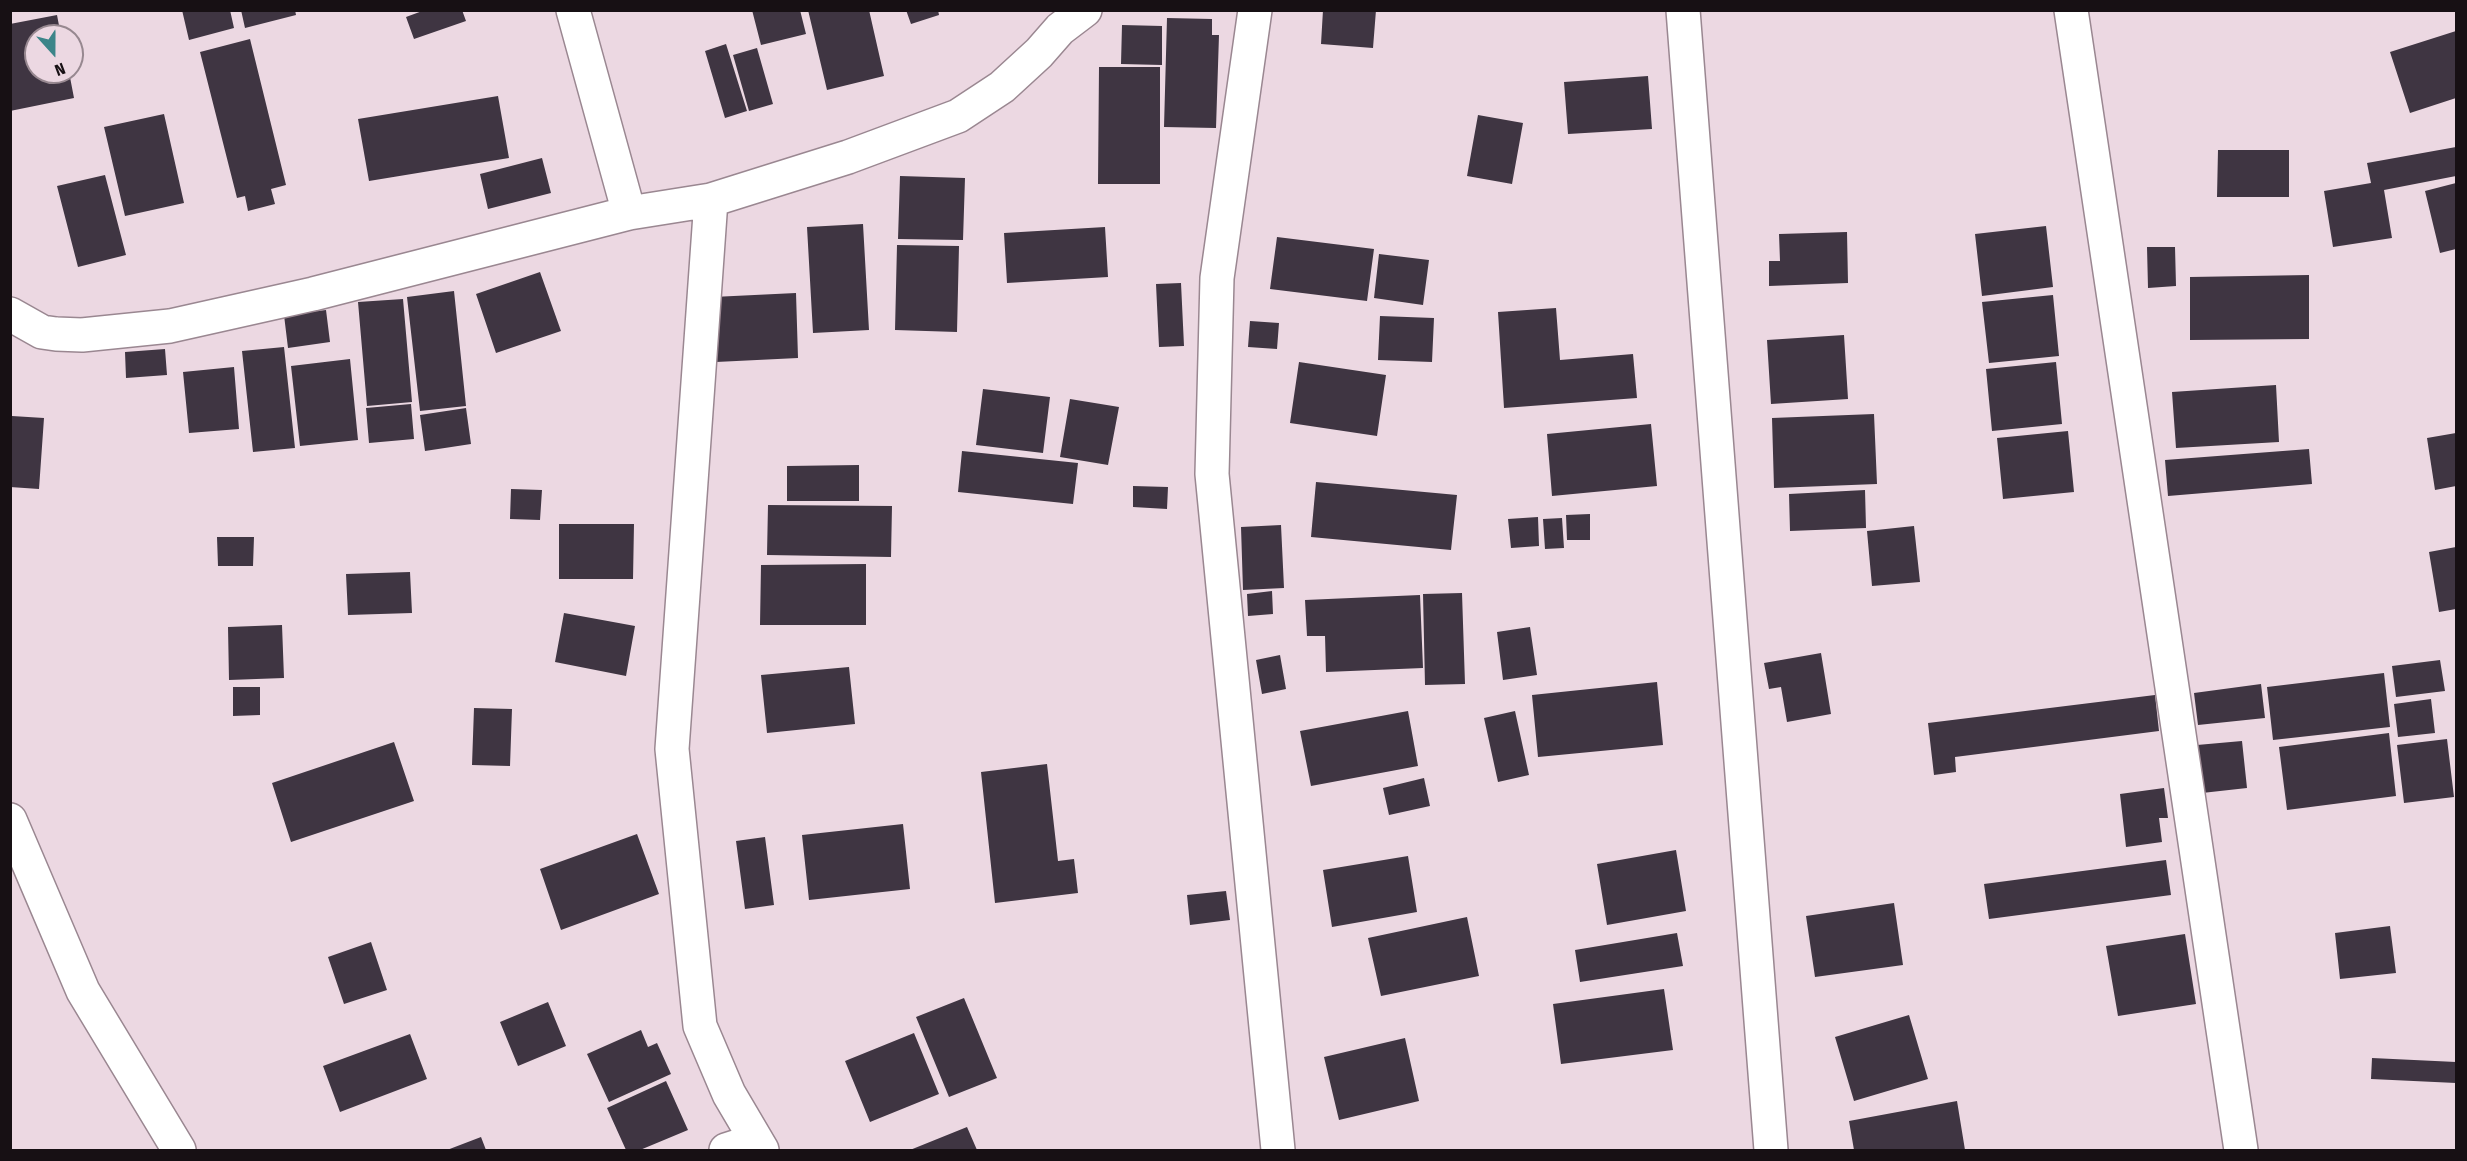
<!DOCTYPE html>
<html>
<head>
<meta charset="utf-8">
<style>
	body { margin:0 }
	#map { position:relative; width:2467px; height:1161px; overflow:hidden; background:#ecd8e2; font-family:"Fira Sans Condensed",sans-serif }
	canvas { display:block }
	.frame { position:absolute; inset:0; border:12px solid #171014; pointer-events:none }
	.north { position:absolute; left:24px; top:24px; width:60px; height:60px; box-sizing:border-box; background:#ecd8e2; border:2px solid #978890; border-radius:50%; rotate:159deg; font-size:16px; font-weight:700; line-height:24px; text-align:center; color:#171014 }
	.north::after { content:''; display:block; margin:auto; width:21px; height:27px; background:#3c8589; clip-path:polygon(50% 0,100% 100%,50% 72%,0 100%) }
</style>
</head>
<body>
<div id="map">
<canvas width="2467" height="1161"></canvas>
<div class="frame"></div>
<div class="north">N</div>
</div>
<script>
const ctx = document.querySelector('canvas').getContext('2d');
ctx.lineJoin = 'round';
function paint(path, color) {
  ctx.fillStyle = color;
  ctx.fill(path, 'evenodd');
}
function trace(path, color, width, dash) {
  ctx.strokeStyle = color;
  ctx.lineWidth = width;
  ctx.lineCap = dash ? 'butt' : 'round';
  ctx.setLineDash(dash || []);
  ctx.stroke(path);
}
const building = new Path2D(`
	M182,10H230L234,28L189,40Z
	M241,10H295L296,15L245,28Z
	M425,10H462L466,21L414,39L406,17Z
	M752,10H800L806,34L761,45Z
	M808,10H869L884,76L827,90Z
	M906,10H938L939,15L911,24Z
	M1323,10H1376L1373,48L1321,44Z
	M57,15L61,36H36V72H69L74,98L10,111V24Z
	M1167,18L1212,19V35H1219L1216,128L1164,127Z
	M1122,25L1162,26V65L1121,64Z
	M2456,31V98L2410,113L2390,52Z
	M250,39L286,185L271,189L275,204L248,211L245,196L237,198L200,52Z
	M726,44L747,111L725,118L705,51Z
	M757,48L773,104L749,111L733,55Z
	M1099,67H1160V184H1098Z
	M1648,76L1652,129L1568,134L1564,82Z
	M498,96L509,158L369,181L358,119Z
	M164,114L184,203L125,216L104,127Z
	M1478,115L1523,123L1512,184L1467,176Z
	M2456,147V176L2384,190L2392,238L2333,247L2324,191L2371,183L2367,163Z
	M2218,150H2289V197H2217Z
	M542,158L551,193L488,209L480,174Z
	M105,175L126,255L78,267L57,186Z
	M900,176L965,178L963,240L898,239Z
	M2456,183V249L2440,253L2425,191Z
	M863,224L869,330L813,333L807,227Z
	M2046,226L2053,287L1982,296L1975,234Z
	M1105,227L1108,277L1007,283L1004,233Z
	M1847,232L1848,283L1769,286V261H1780L1779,234Z
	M1277,237L1374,249L1367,301L1270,289Z
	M897,245L959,246L957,332L895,330Z
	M2147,247H2175L2176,286L2148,288Z
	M1379,254L1429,260L1423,305L1374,298Z
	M540,272L561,331L496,353L476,294Z
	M2309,275V339L2190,340V277Z
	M1181,283L1184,346L1159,347L1156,284Z
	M454,291L466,406L420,411L407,297Z
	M796,293L798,358L716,362L713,297Z
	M2053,295L2059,356L1989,363L1982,302Z
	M403,299L412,402L367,406L358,302Z
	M1556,308L1560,360L1633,354L1637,398L1504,408L1498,312Z
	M326,310L330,342L288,348L284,315Z
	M1380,316L1434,318L1432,362L1378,360Z
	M1250,321L1279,323L1277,349L1248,347Z
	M1844,335L1848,399L1771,404L1767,340Z
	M284,347L295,448L253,452L242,351Z
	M165,349L167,375L126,378L125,352Z
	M350,359L358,440L300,446L291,366Z
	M1299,362L1386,375L1377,436L1290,423Z
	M2056,362L2062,424L1992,431L1986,369Z
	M234,367L239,429L189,433L183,372Z
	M2276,385L2279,442L2176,448L2172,392Z
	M983,389L1050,397L1043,453L976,445Z
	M1070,399L1119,407L1108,465L1060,457Z
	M411,404L414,439L369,443L366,408Z
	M466,408L471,444L425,451L420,415Z
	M1874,414L1877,484L1774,488L1772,418Z
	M12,416L44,418L39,489L10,487Z
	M1651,424L1657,486L1552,496L1547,434Z
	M2068,431L2074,492L2003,499L1997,438Z
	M2456,433V486L2435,490L2427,438Z
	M2309,449L2312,484L2168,496L2165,460Z
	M962,451L1078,463L1073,504L958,492Z
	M859,465V501H787V466Z
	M1316,482L1457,495L1451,550L1311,537Z
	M1133,486L1168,487L1167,509L1133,507Z
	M511,489L542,490L540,520L510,519Z
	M1865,490L1866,528L1790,531L1789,494Z
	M768,505L892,506L891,557L767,555Z
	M1590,514V540H1567L1566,515Z
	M1538,517L1539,546L1511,548L1508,519Z
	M1562,518L1564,548L1545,549L1543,519Z
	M559,524H634L633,579H559Z
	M1281,525L1284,588L1243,590L1241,527Z
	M1914,526L1920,582L1872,586L1867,531Z
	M217,537H254L253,566H218Z
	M2456,547V609L2439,612L2429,552Z
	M866,564V625H760L761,565Z
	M410,572L412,613L348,615L346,574Z
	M1272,591L1273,614L1248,616L1247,594Z
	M1462,593L1465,684L1425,685L1423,594Z
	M1420,595L1423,668L1326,672L1325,636H1307L1305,600Z
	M564,613L635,626L626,676L555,662Z
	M282,625L284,678L229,680L228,627Z
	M1530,627L1537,675L1503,680L1497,632Z
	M1821,653L1831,714L1787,722L1781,687L1769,689L1764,663Z
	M1280,655L1286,689L1262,694L1256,660Z
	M2440,660L2445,691L2396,697L2392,666Z
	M849,667L855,724L767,733L761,675Z
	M2384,673L2390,727L2273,740L2267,687Z
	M1657,682L1663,745L1538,757L1532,695Z
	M2261,684L2265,718L2198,725L2194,693Z
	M233,687H260V715L233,716Z
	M2155,695L2159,731L1955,757L1956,772L1934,775L1928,723Z
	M2431,699L2435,733L2398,737L2394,704Z
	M474,708L512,709L510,766L472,765Z
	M1408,711L1418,766L1311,786L1300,731Z
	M1515,711L1529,775L1498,782L1484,718Z
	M2389,733L2396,796L2287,810L2279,747Z
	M2447,739L2454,797L2404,803L2397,745Z
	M2242,741L2247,788L2202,793L2197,745Z
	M394,742L414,801L291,842L272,783Z
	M1047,764L1058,861L1074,859L1078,893L995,903L981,772Z
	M1424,778L1430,806L1389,815L1383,788Z
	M2164,788L2168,818H2159L2162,842L2126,847L2120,794Z
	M903,824L910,889L809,900L802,835Z
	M637,834L659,894L561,930L540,869Z
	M765,837L774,905L745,909L736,841Z
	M1676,850L1686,911L1607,925L1597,864Z
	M1408,856L1417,912L1332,927L1323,870Z
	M2166,860L2171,895L1989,919L1984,884Z
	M1226,891L1230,920L1190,925L1187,895Z
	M1894,903L1903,965L1815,977L1806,916Z
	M1467,917L1479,976L1381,996L1368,938Z
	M2390,926L2396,973L2340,979L2335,933Z
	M1677,933L1683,966L1580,982L1575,950Z
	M2185,934L2196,1004L2118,1016L2106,946Z
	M371,942L387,990L344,1004L328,957Z
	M1664,989L1673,1050L1561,1064L1553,1004Z
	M964,998L997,1078L949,1097L916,1017Z
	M548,1002L566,1046L518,1066L500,1022Z
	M1909,1015L1928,1079L1854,1101L1835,1037Z
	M641,1030L648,1047L657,1043L671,1074L609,1102L587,1054Z
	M914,1033L939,1094L870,1122L845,1061Z
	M410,1034L427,1079L340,1112L323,1066Z
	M1405,1038L1419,1101L1339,1120L1324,1057Z
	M2372,1058L2456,1062V1083L2371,1079Z
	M666,1081L688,1130L640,1150H626L607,1108Z
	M1957,1101L1965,1150H1854L1849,1121Z
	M967,1127L977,1150H910Z
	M481,1137L486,1150H447Z`);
const minor = new Path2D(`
	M573,10L629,213
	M1255,10L1217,278L1212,474L1278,1150
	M1683,10L1771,1150
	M2071,10L2241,1150
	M711,200L672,749L700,1026L729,1094L762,1150
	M10,314L42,332L56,334L82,335L170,326L313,294L629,213L711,200L848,157L958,116L1002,87L1039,53L1060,29L1085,10
	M10,820L83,991L179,1150
	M726,1150L754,1141`);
paint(building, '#3f3542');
trace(minor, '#9a8791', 36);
trace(minor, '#fff', 33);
</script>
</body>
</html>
